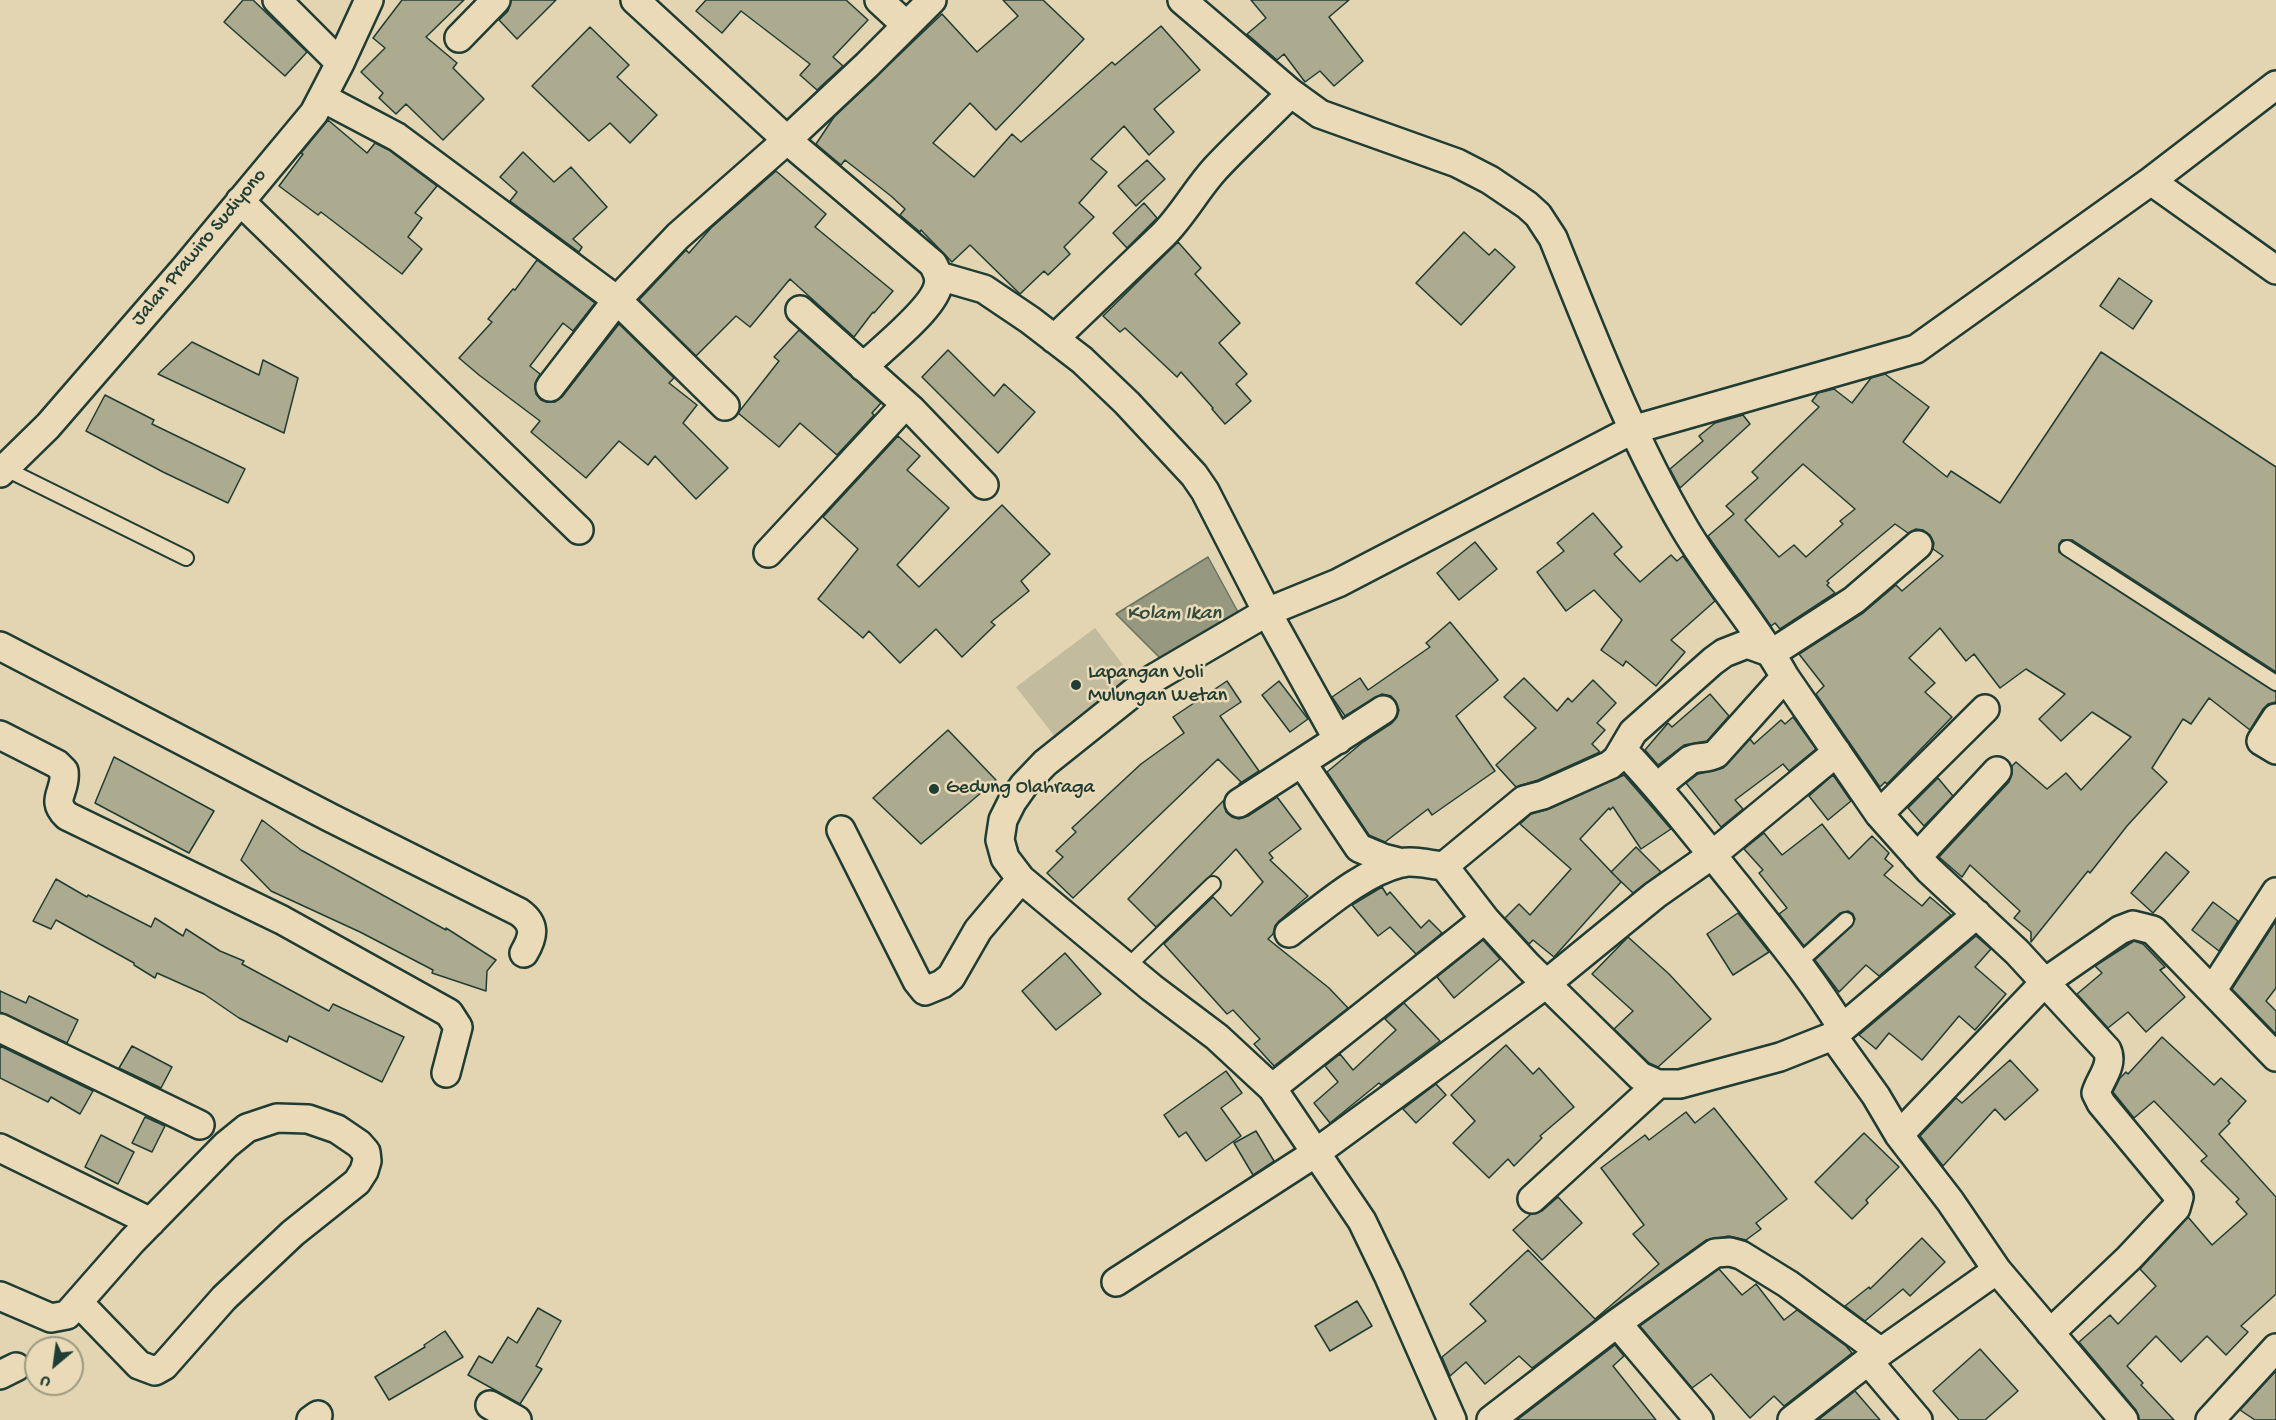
<!DOCTYPE html>
<html>
<head>
<meta charset="utf-8">
<style>
	body { margin:0 }
	#map { position:relative; width:2276px; height:1420px; overflow:hidden; background:#e3d4b2; font-family:"Gochi Hand",sans-serif }
	canvas { display:block }
	.north { position:absolute; left:24px; top:1336px; width:60px; height:60px; box-sizing:border-box; background:#ebdab7; border:2px solid #999b83; border-radius:50%; rotate:209deg; font-size:16px; font-weight:700; line-height:24px; text-align:center; color:#1f3d34 }
	.north::after { content:''; display:block; margin:auto; width:21px; height:27px; background:#1f3d34; clip-path:polygon(50% 0,100% 100%,50% 72%,0 100%) }
</style>
</head>
<body>
<div id="map">
<canvas width="2276" height="1420"></canvas>
<div class="north">U</div>
</div>
<script>
const ctx = document.querySelector('canvas').getContext('2d');
ctx.lineJoin = 'round';
function paint(path, color) {
  ctx.fillStyle = color;
  ctx.fill(path, 'evenodd');
}
function trace(path, color, width, dash) {
  ctx.strokeStyle = color;
  ctx.lineWidth = width;
  ctx.lineCap = dash ? 'butt' : 'round';
  ctx.setLineDash(dash || []);
  ctx.stroke(path);
}
function write(font, color, halo, rows, align = 'center') {
  ctx.font = font + ' "Gochi Hand",sans-serif';
  ctx.lineWidth = 5;
  ctx.setLineDash([]);
  ctx.textBaseline = 'middle';
  ctx.strokeStyle = halo;
  ctx.fillStyle = color;
  for (const [text, x, y, turn = 0] of rows) {
    ctx.save();
    ctx.translate(x, y);
    ctx.rotate((+turn || 0) * Math.PI / 180);
    ctx.textAlign = isNaN(turn) ? turn : align;
    if (halo) ctx.strokeText(text, 0, 0);
    ctx.fillText(text, 0, 0);
    ctx.restore();
  }
}
const green = new Path2D(`
	M1095,628L1136,682L1056,738L1016,687Z`);
const water = new Path2D(`
	M1208,557L1238,612L1162,660L1116,614Z`);
const building = new Path2D(`
	M243,0H253L307,52L285,76L224,22Z
	M402,0H464L426,37L457,63L453,68L484,99L443,140L406,104L396,114L379,98L383,93L361,72L385,48L373,38Z
	M511,0H556L517,39L499,20L508,11Z
	M706,0H846L868,20L833,57L843,66L817,90L800,75L810,64L741,11L722,33L696,11Z
	M1003,0H1043L1084,39L996,130L970,103L933,143L974,177L1012,134L1021,142L1112,62L1115,65L1161,26L1200,70L1154,109L1174,132L1149,155L1124,126L1091,159L1107,172L1079,203L1094,217L1064,247L1070,254L1048,275L1044,271L1020,294L970,245L952,262L921,230L920,232L900,215L905,209L891,196L845,160L841,165L816,144L834,117L942,14L977,52L1018,16Z
	M1251,0H1349L1329,17L1363,61L1334,86L1320,71L1305,82L1284,54L1277,60L1247,34L1266,18Z
	M590,27L629,65L617,77L657,115L630,143L610,123L589,141L532,86Z
	M328,120L367,153L375,143L389,150L437,186L415,213L422,218L408,237L422,249L402,274L321,212L318,215L279,186L303,154L301,153Z
	M523,152L554,182L571,167L607,207L573,239L582,247L579,252L510,201L517,192L500,177Z
	M1147,160L1165,179L1136,206L1118,186Z
	M776,171L826,214L815,227L893,291L874,313L873,312L854,337L790,279L750,327L736,316L696,356L639,300L686,250L689,253L711,228Z
	M1144,203L1157,218L1127,248L1113,233Z
	M1464,232L1489,255L1495,249L1515,267L1461,325L1416,283Z
	M1178,242L1201,268L1195,274L1240,323L1219,343L1247,374L1236,384L1251,401L1225,424L1212,409L1213,408L1181,372L1177,377L1125,328L1120,332L1103,316Z
	M537,260L595,303L573,331L563,323L530,366L540,374L535,384L536,394L541,400L547,402H555L562,397L619,324L674,378L669,383L697,405L683,423L728,468L696,499L655,456L648,465L619,441L586,478L531,432L540,421L479,375L459,358L492,322L488,319L513,289L515,290Z
	M2119,278L2152,301L2133,329L2100,306Z
	M799,330L881,403L872,413L874,415L837,455L800,423L779,447L738,413L779,361L774,357Z
	M192,342L259,375L263,360L298,378L284,433L158,374Z
	M948,350L994,396L1004,384L1035,412L998,453L922,377Z
	M2101,352L2276,467V672L2072,540H2062L2059,544V552L2276,692V702L2268,704L2263,709L2250,730L2209,698L2191,724L2183,719L2152,768L2167,782L2127,826L2090,873L2088,871L2031,942V932L2014,918L2020,911L1970,865L1962,877L1939,857L2009,782L2012,774V766L2016,762L2047,789L2066,773L2081,790L2131,737L2092,712L2061,741L2039,719L2065,694L2026,669L2000,688L1974,654L1966,661L1940,628L1909,658L1935,683L1925,692L1952,717L1887,784L1885,782L1880,787L1816,694L1824,686L1799,654L1863,613L1896,585L1902,591L1943,556L1933,549L1934,543L1930,535L1923,530L1916,529L1908,533L1895,524L1827,581L1829,583L1827,585L1835,593L1780,629L1775,623L1771,626L1708,536L1734,514L1726,506L1758,478L1752,472L1819,407L1812,401L1818,393L1834,389L1852,403L1871,378L1885,374L1929,407L1903,442L1947,477L1951,471L2000,503ZM1803,464L1855,509L1840,521L1843,524L1806,557L1794,545L1779,557L1745,520Z
	M105,395L154,420L152,424L245,469L228,503L163,472L86,431Z
	M1743,415L1750,424L1680,488L1670,469L1703,441L1699,436L1715,423Z
	M898,436L920,456L907,470L949,508L897,565L919,587L1002,505L1050,554L1021,581L1029,591L991,622L995,625L962,657L936,629L900,663L869,631L863,638L818,599L858,549L823,517Z
	M1593,513L1622,547L1614,554L1640,582L1671,555L1677,561L1683,556L1715,601L1671,640L1685,652L1656,686L1626,661L1623,666L1601,650L1622,620L1594,590L1566,611L1537,572L1564,551L1557,543Z
	M1475,542L1497,569L1459,600L1437,573Z
	M1450,622L1498,680L1456,716L1495,771L1432,815L1428,809L1385,842L1369,835L1327,772L1363,742L1392,723L1397,717L1399,710L1396,702L1391,696L1382,694L1345,716L1332,697L1360,678L1368,690L1430,647L1426,643Z
	M1524,678L1557,711L1568,698L1572,702L1593,680L1616,703L1597,723L1605,730L1592,744L1600,752L1538,780L1516,787L1496,765L1536,728L1504,697Z
	M1227,681L1241,702L1220,716L1259,771L1239,784L1241,782L1218,759L1073,898L1047,873L1063,857L1056,851L1076,832L1072,828L1141,764L1184,733L1173,717Z
	M1279,681L1308,719L1290,732L1262,695Z
	M1710,694L1729,716L1707,741L1684,745L1658,765L1645,750L1668,723L1672,727Z
	M1793,717L1816,749L1789,771L1783,764L1735,800L1743,809L1721,827L1686,783L1698,774L1723,768L1750,739L1754,744L1781,720L1785,724Z
	M948,730L996,780L921,844L873,798Z
	M114,757L214,811L189,853L95,803Z
	M1624,775L1671,829L1641,849L1613,807L1610,810L1609,808L1580,839L1621,882L1554,957L1533,940L1529,944L1505,918L1519,904L1530,915L1571,869L1520,824L1531,814L1549,809Z
	M1833,775L1851,801L1828,820L1809,796Z
	M1938,778L1953,796L1924,826L1908,808Z
	M1277,797L1301,829L1269,853L1273,858L1270,860L1308,896L1279,921L1275,926L1273,934L1268,939L1329,988L1348,1008L1274,1066L1254,1044L1260,1039L1233,1010L1227,1014L1164,944L1213,897L1231,916L1263,882L1236,849L1211,875L1156,927L1128,899L1224,800L1226,812L1232,817L1239,819L1248,816Z
	M262,820L301,850L446,930V928L496,960L487,971L486,991L432,973L433,970L360,932L271,891L241,860Z
	M1822,824L1849,859L1872,836L1889,853L1885,859L1893,866L1884,875L1922,906L1930,897L1951,915L1879,976L1866,965L1839,992L1815,960L1852,926L1855,919L1853,914L1848,911L1840,913L1804,946L1779,914L1787,908L1759,873L1763,870L1744,849L1764,833L1782,855Z
	M1636,847L1661,872L1633,893L1611,872Z
	M2166,852L2189,872L2153,913L2131,893Z
	M56,879L87,897L88,895L151,927L155,918L183,936L186,929L220,951L244,961L242,964L329,1011L333,1004L404,1037L382,1082L289,1036L287,1042L239,1018L204,994L157,973L155,978L134,965V963L56,920L51,929L33,921Z
	M1382,887L1387,895L1390,892L1421,928L1429,920L1442,933L1416,954L1390,927L1378,936L1352,905Z
	M2213,902L2238,921L2219,951L2192,930Z
	M1738,913L1769,952L1733,975L1707,934Z
	M2276,921V988L2266,1001L2276,1011V1034L2232,989Z
	M1976,936L1991,949L1975,967L2006,994L1975,1030L1959,1016L1922,1060L1889,1033L1876,1049L1859,1035Z
	M1628,937L1669,974L1711,1019L1658,1067L1649,1063L1614,1029L1633,1011L1592,974Z
	M1483,940L1500,959L1454,998L1437,977Z
	M2134,941L2143,944L2165,967L2160,970L2185,997L2146,1032L2128,1012L2108,1028L2077,994L2102,973L2095,966Z
	M1065,953L1101,994L1056,1030L1022,991Z
	M0,991L26,1003L29,996L78,1020L67,1043L0,1012Z
	M1404,1003L1440,1041L1381,1085L1379,1083L1330,1123L1314,1103L1338,1082L1325,1066L1340,1054L1353,1070L1396,1030L1385,1019Z
	M2162,1037L2214,1085L2221,1078L2246,1101L2228,1121L2230,1123L2219,1134L2276,1197V1294L2241,1326L2248,1332L2226,1355L2207,1336L2181,1362L2156,1336L2127,1366L2143,1383L2141,1385L2174,1420H2139L2136,1410L2079,1342L2110,1315L2118,1324L2156,1286L2140,1269L2188,1217L2212,1245L2247,1214L2236,1202L2239,1199L2201,1161L2207,1156L2154,1101L2134,1118L2113,1092L2120,1078L2126,1072L2128,1074Z
	M1506,1045L1533,1074L1539,1068L1574,1107L1540,1136L1542,1138L1514,1166L1508,1159L1489,1178L1453,1143L1475,1121L1451,1095Z
	M0,1046L93,1091L80,1114L51,1097L48,1102L0,1078Z
	M132,1046L172,1067L161,1088L119,1068Z
	M2010,1060L2038,1090L2005,1120L1995,1109L1943,1166L1920,1136L1956,1098L1962,1103Z
	M1226,1071L1242,1093L1221,1108L1241,1136L1206,1161L1186,1132L1179,1137L1164,1115Z
	M1436,1084L1446,1095L1416,1123L1403,1109Z
	M1714,1108L1787,1199L1756,1223L1761,1229L1746,1240L1729,1236L1706,1240L1607,1311L1532,1368L1519,1356L1485,1384L1466,1362L1450,1376L1442,1357L1486,1321L1470,1304L1528,1250L1595,1319L1659,1264L1633,1234L1644,1225L1601,1168L1645,1135L1649,1140L1686,1112L1695,1123Z
	M145,1117L165,1126L152,1152L132,1143Z
	M1256,1131L1274,1161L1253,1175L1234,1143Z
	M1864,1133L1899,1167L1866,1200L1868,1203L1852,1219L1815,1182Z
	M101,1135L134,1152L118,1184L85,1167Z
	M1558,1197L1582,1223L1542,1260L1513,1230L1531,1214L1542,1211Z
	M1922,1238L1945,1262L1910,1296L1903,1289L1865,1321L1845,1306L1869,1287L1870,1289Z
	M1719,1269L1742,1295L1756,1284L1784,1320L1797,1310L1846,1346L1852,1353L1784,1406L1774,1396L1750,1418L1711,1374L1692,1388L1640,1326Z
	M1357,1301L1372,1326L1330,1351L1315,1326Z
	M538,1308L561,1321L536,1366L542,1369L520,1404L468,1375L479,1356L492,1363L508,1337L517,1343Z
	M445,1331L463,1357L389,1400L375,1377L425,1347L424,1345Z
	M1615,1345L1624,1356L1613,1366L1656,1420H1517Z
	M1980,1349L2018,1391L1985,1420H1959L1933,1391Z
	M2276,1371V1420H2255L2240,1410Z
	M1855,1391L1880,1420H1818Z`);
const lane = new Path2D(`
	M2,467L186,558
	M2067,548L2276,683
	M1798,963L1846,920
	M1127,967L1213,884`);
const street = new Path2D(`
	M277,0L340,63
	M635,0L787,140L933,264C937,272 940,277 938,286C933,309 881,350 863,367
	M879,0L906,25
	M1182,0L1291,93L1320,114L1457,163L1490,180L1527,205L1538,215L1553,238C1593,337 1631,437 1685,529C1715,580 1756,625 1785,677L1879,814L1929,870L2017,952L2107,1050C2114,1065 2100,1079 2096,1093L2101,1103L2179,1197L2176,1208L2129,1258L2050,1333
	M459,38L496,0
	M323,98L397,137L617,300L725,406
	M2151,181L2276,270
	M240,201L579,530
	M939,276L984,289L1030,320L1082,360L1127,403L1194,475L1205,491L1267,612L1338,740
	M800,310L912,410L984,485
	M1054,339L1163,235C1183,215 1196,190 1215,169C1239,143 1266,119 1291,93
	M550,387L617,300L678,236L787,140L867,65L932,0
	M0,473L48,426L185,268L314,113L340,63L369,0
	M768,553L905,405
	M0,646L331,818L519,912C536,924 534,936 524,953
	M2276,718L2261,741L2276,750
	M0,735L57,764L64,771C67,792 49,799 67,816L282,920L449,1013L458,1027L446,1073
	M1623,750C1664,793 1700,840 1738,887C1774,933 1812,978 1842,1028
	M1302,763L1359,848L1383,858L1403,863
	M1658,786L1690,760C1699,756 1707,759 1716,754L1785,677
	M1239,803L1383,710
	M1879,814L1985,709
	M841,830L917,981L925,991L942,984L951,977L978,930L1021,879
	M1917,857L1997,771
	M1444,866L1485,919L1528,966L1640,1076L1658,1084H1680L1780,1057L1833,1036L1876,1096L1899,1135L1950,1201L1997,1270L2124,1420
	M1289,933C1323,908 1359,874 1401,863C1413,860 1431,865 1444,866L1524,800L1543,795L1610,765L1617,759L1633,732L1713,661L1724,653L1747,644L1772,653L1854,600L1918,545
	M2212,991L2276,892
	M0,1028L200,1125
	M1833,1036L1977,914
	M1272,1088L1485,919
	M1899,1135L2045,982L2120,930L2133,925L2153,930L2276,1057
	M0,1148L151,1222
	M1532,1199L1658,1084
	M1116,1282L1317,1152L1546,984L1655,895L1712,855L1837,752
	M0,1296L51,1318L67,1315L132,1241L226,1145L247,1128L277,1118L308,1119L337,1129L359,1144L366,1152L367,1161L364,1171L357,1182L293,1233L224,1298L164,1366L155,1371L139,1365L79,1303
	M1617,1323L1699,1420
	M1868,1361L1918,1420
	M0,1375L16,1367
	M490,1405L517,1420
	M311,1420L318,1415
	M1452,1420L1389,1277L1362,1221L1272,1088L1217,1037L1152,988L1021,879L1005,858L1000,840L1003,820L1012,802L1024,785L1045,763L1144,684L1267,612L1338,583L1632,430L1916,349L2151,181L2276,85
	M1491,1420L1617,1323L1715,1253L1730,1252L1741,1255L1788,1284L1881,1352
	M1792,1420L1868,1361L1997,1270
	M2210,1420L2276,1348`);
const markers = [
	[1076,685,6,"#1f3d34"],
	[934,789,6,"#1f3d34"]
];
const streetNames = [
	["Jalan Prawiro Sudiyono",200,248,-50]
];
const poiNames = [
	["Lapangan Voli",1088,674],
	["Mulungan Wetan",1088,697],
	["Gedung Olahraga",946,789]
];
const waterNames = [
	["Kolam Ikan",1174,615]
];
paint(green, '#c3bb9d');
paint(water, '#969880');
trace(water, '#667462', 1.5);
paint(building, '#acaa8f');
trace(building, '#1f3d34', 1.5);
trace(lane, '#1f3d34', 18);
trace(street, '#1f3d34', 32);
trace(lane, '#ebdab7', 14);
trace(street, '#ebdab7', 27);
for (const [x, y, r, color] of markers) {
  const dot = new Path2D();
  dot.arc(x, y, r, 0, 2 * Math.PI);
  ctx.fillStyle = color;
  ctx.fill(dot);
  trace(dot, '#ebdab7', 2);
}
write('20px', '#1f3d34', '#ebdab7', streetNames);
write('20px', '#1f3d34', '#ebdab7', poiNames, 'left');
write('italic 21px', '#314b3f', '#ebdab7', waterNames);
</script>
</body>
</html>
